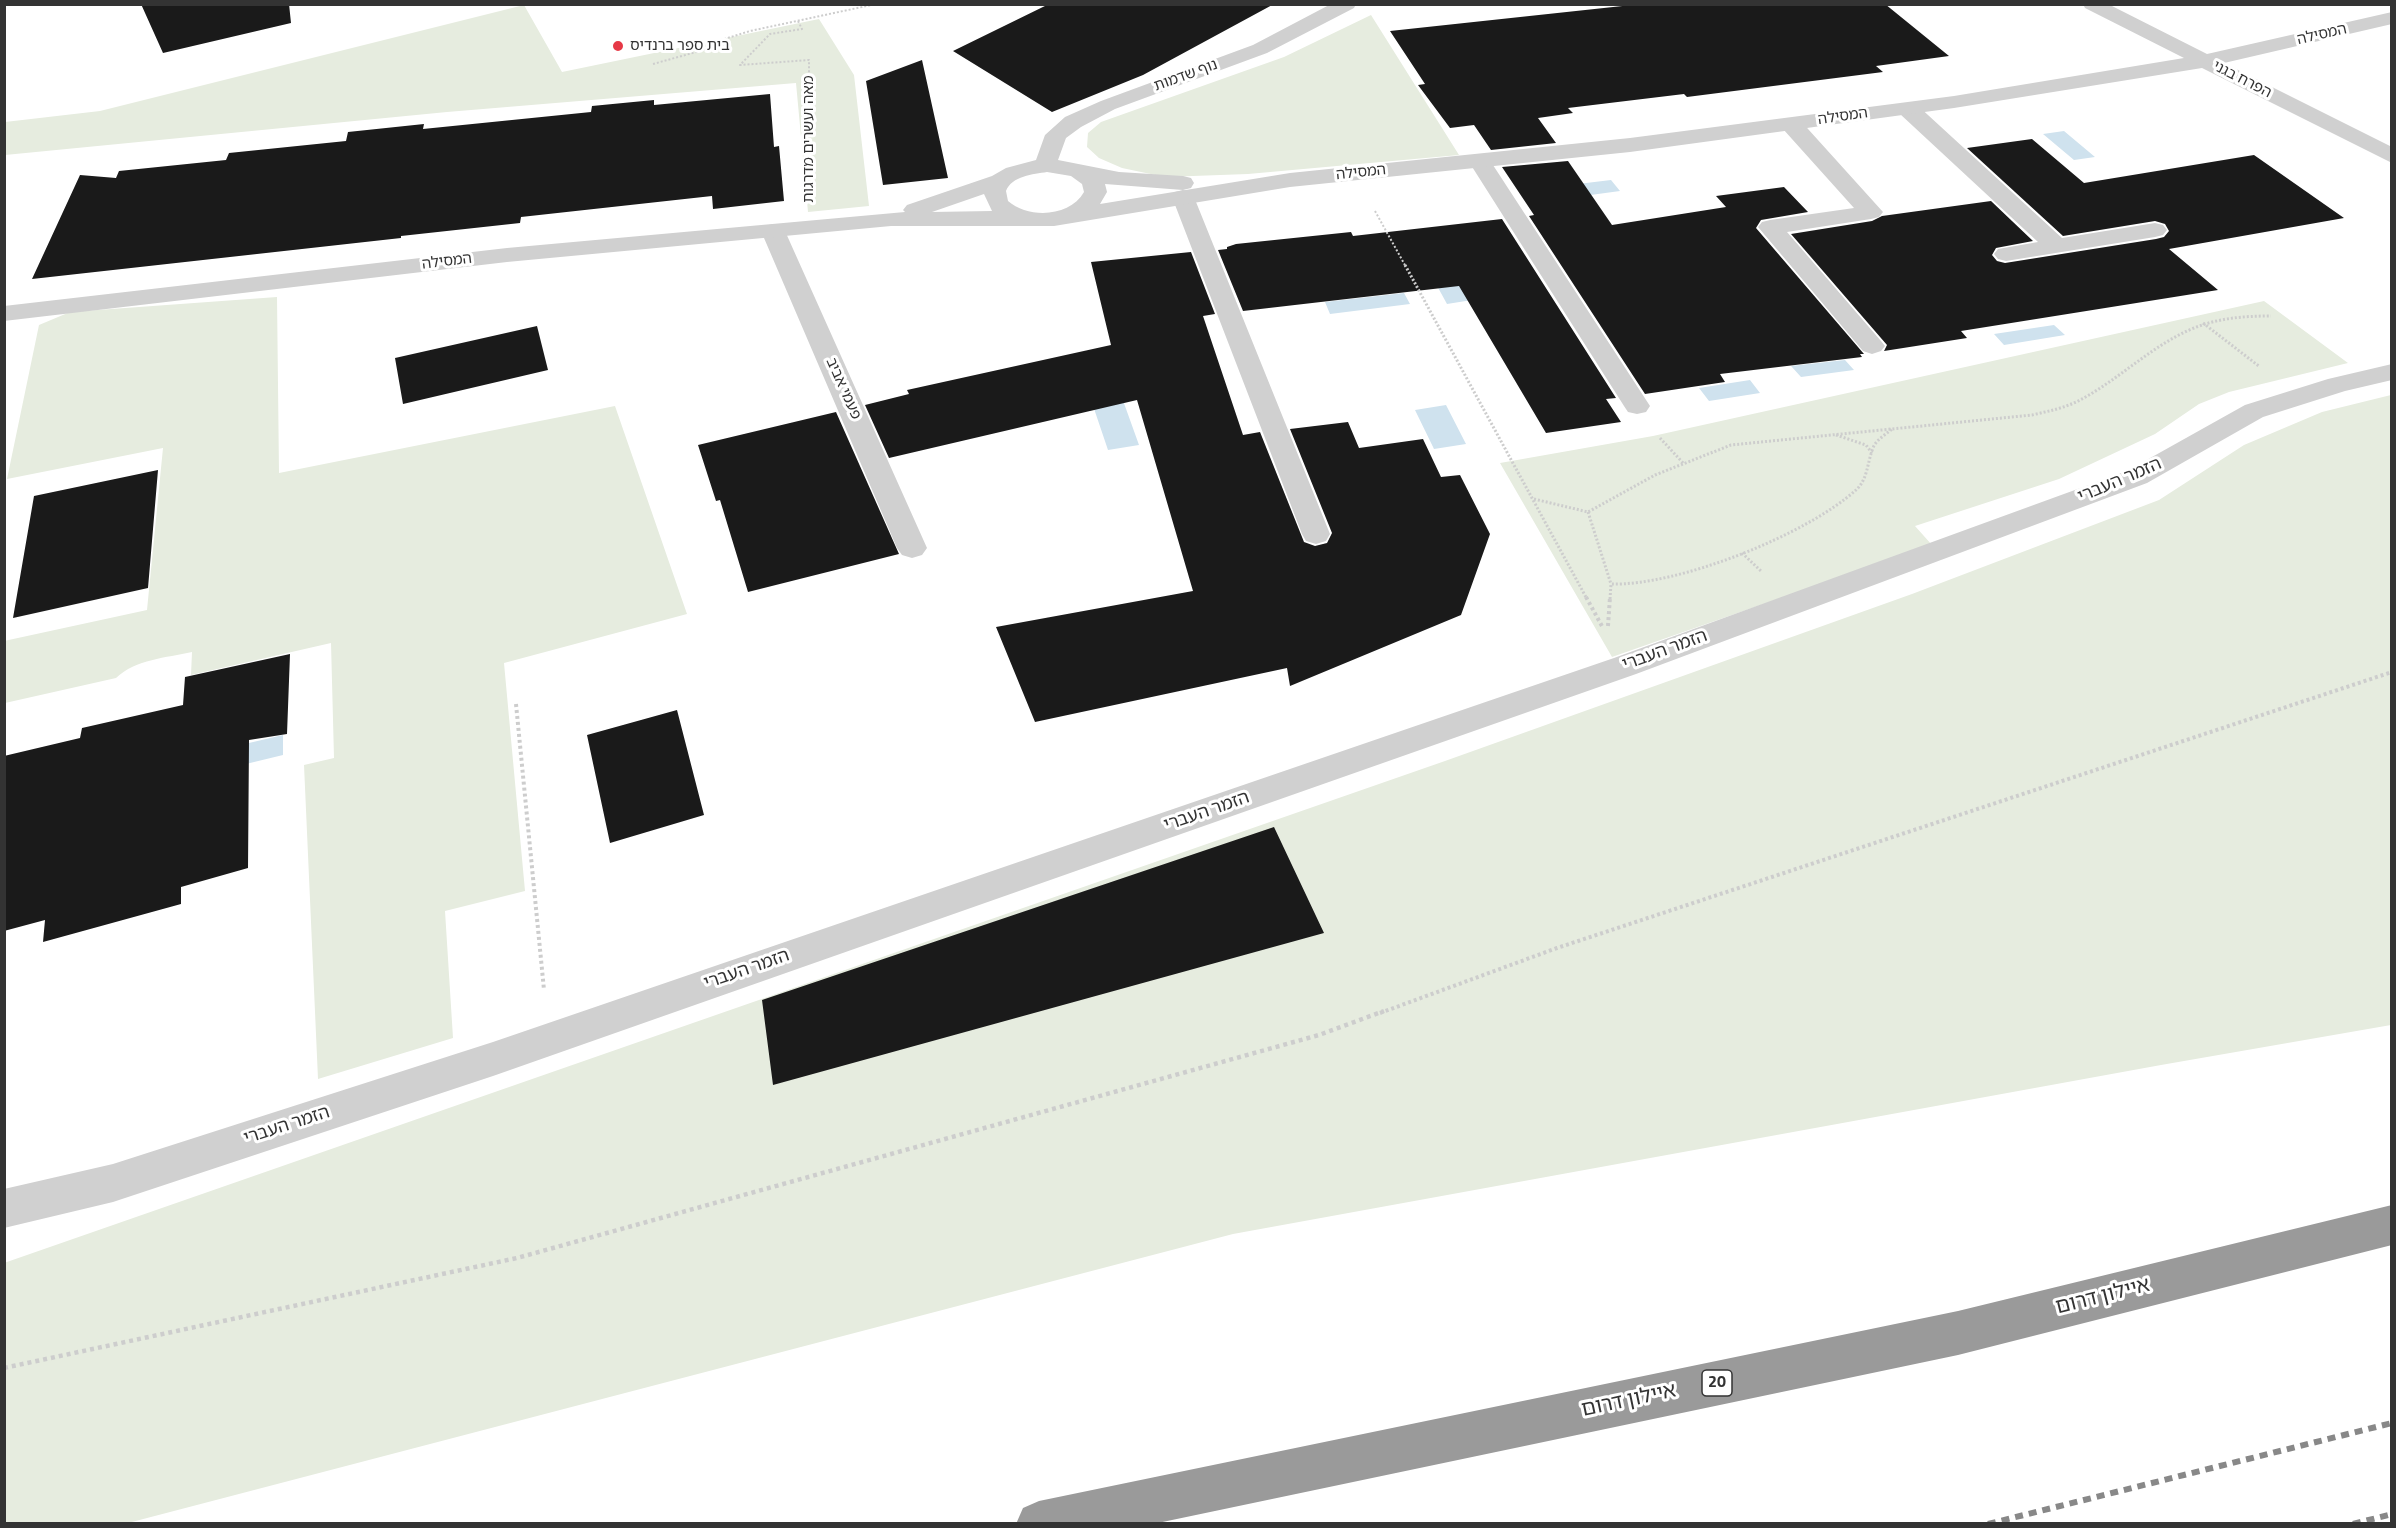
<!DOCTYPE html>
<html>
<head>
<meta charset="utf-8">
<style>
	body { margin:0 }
	#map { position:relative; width:2396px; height:1528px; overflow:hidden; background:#fff; font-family:"Titillium Web",sans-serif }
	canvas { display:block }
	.frame { position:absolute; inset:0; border:6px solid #333; pointer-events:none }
</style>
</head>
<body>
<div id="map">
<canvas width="2396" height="1528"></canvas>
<div class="frame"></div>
</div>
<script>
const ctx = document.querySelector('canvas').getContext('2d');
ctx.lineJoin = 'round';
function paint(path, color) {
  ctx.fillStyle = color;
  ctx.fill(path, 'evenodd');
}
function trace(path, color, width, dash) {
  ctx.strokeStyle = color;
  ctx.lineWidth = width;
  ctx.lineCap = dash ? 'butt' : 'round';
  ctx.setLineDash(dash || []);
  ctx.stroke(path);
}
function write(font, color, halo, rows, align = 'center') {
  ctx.font = font + ' "Titillium Web","Noto Sans Hebrew",sans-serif';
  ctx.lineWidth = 6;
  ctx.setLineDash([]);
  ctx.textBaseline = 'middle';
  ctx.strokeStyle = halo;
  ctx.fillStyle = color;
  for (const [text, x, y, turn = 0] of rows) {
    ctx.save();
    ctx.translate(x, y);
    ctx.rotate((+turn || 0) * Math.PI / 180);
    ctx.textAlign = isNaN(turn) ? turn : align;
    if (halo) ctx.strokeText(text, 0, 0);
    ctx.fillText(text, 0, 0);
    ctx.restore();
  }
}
const green = new Path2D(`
	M524,5L562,72L819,19L854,75L869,206L808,212L796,83L447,112L5,155V122L100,111Z
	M1371,15L1459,155L1248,174L1165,177L1122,168L1099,158L1087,147L1088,133L1101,122L1284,57Z
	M277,297L279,473L615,406L687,614L504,663L525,891L445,911L453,1038L318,1079L304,765L334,758L331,643L191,675L192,652C166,658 136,659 116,678L5,703L4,641L147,610L163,448L7,479L39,325L70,312Z
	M2264,301L2348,363L2229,392L2199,404L2155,434L2059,479L1915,526L1932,545L1612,657L1500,463L1653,436Z
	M2391,395V1025L2161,1065L1233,1234L128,1523H5L4,1263L1445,761L1912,594L2159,500L2244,445L2322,412Z`);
const water = new Path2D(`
	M2064,131L2095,157L2074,160L2043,134Z
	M1611,180L1620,191L1561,199L1553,187Z
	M1454,270L1472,300L1447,304L1430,273Z
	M1404,293L1410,304L1330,314L1325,302Z
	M2054,325L2065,335L2004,345L1994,334Z
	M1845,360L1854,370L1801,377L1791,366Z
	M1750,380L1760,393L1709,401L1699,388Z
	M1116,381L1139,445L1108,450L1086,385Z
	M1446,405L1466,444L1434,449L1415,410Z
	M283,735V755L184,779L185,758Z`);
const building = new Path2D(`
	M141,4H289L291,23L163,53Z
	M1049,4H1274L1143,75L1052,112L953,51Z
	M1641,4H1885L1949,56L1876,66L1883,72L1687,97L1684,94L1568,108L1573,113L1538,118L1556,143L1491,150L1474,125L1450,128L1418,85L1425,84L1390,31Z
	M922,60L948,178L883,185L866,81Z
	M770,94L774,147L779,146L784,201L713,209L712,196L521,217L520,223L401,236V238L32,279L80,175L116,178L119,171L226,160L229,153L346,141L348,132L424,124L423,129L591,112L592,106L654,100V105Z
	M2032,139L2084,183L2254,155L2344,218L2169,249L2218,290L1961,331L1967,338L1884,351L1887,345L1791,234L1872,221L1882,216L1991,201L2033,241L1996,248L1992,255L1997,261L2005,263L2156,239L2164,237L2169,231L2165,224L2155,221L2063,236L1967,148Z
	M1568,161L1612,225L1726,207L1716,196L1784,187L1808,212L1761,220L1756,228L1864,354H1860L1862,357L1720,374L1725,382L1645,394L1529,216L1534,215L1502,167Z
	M1502,219L1616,398L1606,399L1621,422L1546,433L1459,286L1243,311L1218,250L1227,249V247L1236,244L1351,232L1353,236Z
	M1191,252L1215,314L1203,316L1243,435L1260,432L1304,542L1315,546L1327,543L1332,533L1290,429L1348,422L1359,448L1423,439L1441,477L1460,475L1490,534L1461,615L1290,686L1287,668L1035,722L996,627L1193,591L1137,400L889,458L865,405L909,394L907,390L1111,345L1091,262Z
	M537,326L548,370L403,404L395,358Z
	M836,412L899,554L748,592L720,500L716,501L698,445Z
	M158,470L148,588L13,618L34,496Z
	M290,654L287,734L249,740L248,868L181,887V904L43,942L45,920L4,931V756L80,738L82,728L183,705L185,677Z
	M677,710L704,815L610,843L587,735Z
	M1274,827L1324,933L773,1085L762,1000Z`);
const pathFar3 = new Path2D(`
	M798,21L802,29L770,34L740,65L809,60V188
	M653,64L707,49L718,41L750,31L876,4
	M1375,211L1406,267`);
const pathFar2 = new Path2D(`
	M1405,265L1587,599
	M2203,323L2260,367
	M1836,435L1866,445L1872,453
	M1660,438L1684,464
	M1534,499L1588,512L1655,475L1731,445L2032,415C2049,411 2065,408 2080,400C2120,379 2152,345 2194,328C2219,318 2244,316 2271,316
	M1588,512L1611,584
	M1742,553L1761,571
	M1610,599L1611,584C1678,586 1806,535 1856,490C1868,479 1867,463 1873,448C1876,440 1885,435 1892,429`);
const pathFar1 = new Path2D(`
	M1586,597L1603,628
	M1608,626L1610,597
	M516,704L544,990
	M1380,1013L1557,948L2392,672`);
const path = new Path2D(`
	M4,1368L517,1258L1319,1035L1384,1011`);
const service = new Path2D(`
	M1908,103L1916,104L2062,238L2155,223L2163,225L2167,230L2163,235L2155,237L2006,261L1998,259L1994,254L1998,249L2038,242L1900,114L1897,109L1900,104Z
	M1791,118L1799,119L1883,212L1879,217L1871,219L1787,232L1881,341L1885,346L1881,351L1872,354L1863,351L1758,227L1762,222L1770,220L1854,208L1783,129L1780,124L1783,119Z
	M1480,155L1488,157L1491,162L1650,406L1646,412L1637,414L1628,412L1624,406L1469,162L1472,157Z
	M1183,190L1191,192L1194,197L1330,534L1326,541L1316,544L1306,541L1302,534L1172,197L1175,192Z
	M773,224L781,226L785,231L927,548L922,555L912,558L902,555L897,548L761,231L765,226Z`);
const minor = new Path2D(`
	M1331,4H1356L1354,8L1267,53L1115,109L1081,127L1066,138L1058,160L1119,172L1183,176L1191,178L1194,183L1191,188L1183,190L1105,184L1107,192L1100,204L1290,173L1630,138L1954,96L2184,58L2085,8L2083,4H2108L2207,54L2392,12V24L2224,63L2392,147V163L2202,68L1954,108L1630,152L1290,187L1054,226H891L507,262L4,321V306L507,248L905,212L903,210L907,205L992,176L1006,168L1036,160L1045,135L1065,117L1101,101L1253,45ZM1047,172L1071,176L1082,184L1084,192C1070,217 1029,219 1008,201L1006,191C1012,176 1033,174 1047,172ZM984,194L992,211L932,212Z
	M2392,364V380L2345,391L2263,417L2147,483L1636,674L493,1076L113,1202L4,1228V1189L113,1164L493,1042L1614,658L2127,471L2245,405L2328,379Z`);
const motorway = new Path2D(`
	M2392,1205V1245L1958,1355L1153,1524H1016L1023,1508L1039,1501L1958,1311Z`);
const rail = new Path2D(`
	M1988,1524L2392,1423
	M2353,1524L2392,1514`);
const markers = [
	[618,46,6,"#e63946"]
];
const farStreetnames = [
	["המסילה",2322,35,-13],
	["נוף שדמות",1186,76,-20],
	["הפרח בגני",2242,80,27],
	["המסילה",1843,117,-8],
	["מאה ועשרים מדרגות",809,139,-90],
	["המסילה",1361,173,-6],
	["המסילה",447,262,-7],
	["פעמי אביב",843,389,66]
];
const farPoinames = [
	["בית ספר ברנדיס",630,46]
];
const shields = [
	[1717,1383,30]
];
const shieldNames = [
	["20",1717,1383]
];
const streetNames = [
	["הזמר העברי",2120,481,-23],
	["הזמר העברי",1665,651,-20],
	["הזמר העברי",1207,812,-19],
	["הזמר העברי",747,970,-19],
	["הזמר העברי",287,1126,-18]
];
const nearStreetnames = [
	["איילון דרום",2103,1297,-14],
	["איילון דרום",1629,1401,-12]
];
paint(green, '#e6ecdf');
paint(water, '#cfe2ee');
paint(building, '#1a1a1a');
trace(pathFar3, '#cdcdcd', 2, [2, 2]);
trace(pathFar2, '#cdcdcd', 3, [2, 2]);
trace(pathFar1, '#cdcdcd', 4, [3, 3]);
trace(path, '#cdcdcd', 4.5, [4, 4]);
paint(service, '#d0d0d0');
paint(minor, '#d0d0d0');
paint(motorway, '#9a9a9a');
trace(rail, '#888', 6, [8, 6]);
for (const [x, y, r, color] of markers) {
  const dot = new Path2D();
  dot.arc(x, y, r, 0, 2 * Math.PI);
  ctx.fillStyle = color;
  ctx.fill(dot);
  trace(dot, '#fff', 2);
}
write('15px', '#333', '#fff', farStreetnames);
write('15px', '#333', '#fff', farPoinames, 'left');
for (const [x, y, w] of shields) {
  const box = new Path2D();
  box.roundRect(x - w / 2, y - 13, w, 26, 4.5);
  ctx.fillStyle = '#fff';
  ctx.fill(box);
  trace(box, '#333', 1.5);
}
write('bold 16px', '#333', null, shieldNames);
write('18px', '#333', '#fff', streetNames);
write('21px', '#333', '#fff', nearStreetnames);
</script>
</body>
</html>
